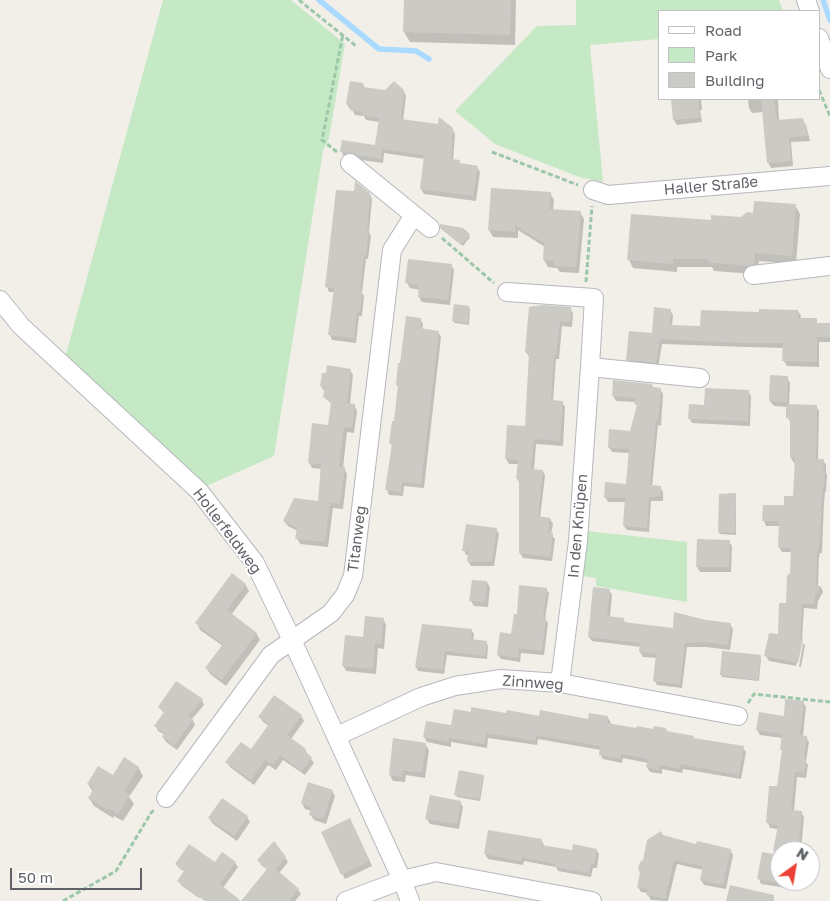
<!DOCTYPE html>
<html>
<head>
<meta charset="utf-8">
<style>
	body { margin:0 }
	#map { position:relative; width:830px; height:901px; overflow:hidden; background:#f1efe8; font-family:"Golos Text",sans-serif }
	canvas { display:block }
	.legend { position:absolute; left:658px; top:10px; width:162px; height:90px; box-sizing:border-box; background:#fff; border:1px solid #bfc1c3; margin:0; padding:6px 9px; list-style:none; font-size:15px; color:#5f6368 }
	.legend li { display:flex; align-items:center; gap:10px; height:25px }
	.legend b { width:25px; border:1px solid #bfc1c3 }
	.north { position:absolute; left:770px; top:841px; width:50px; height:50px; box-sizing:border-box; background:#fff; border:1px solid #bfc1c3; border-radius:50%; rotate:32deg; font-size:14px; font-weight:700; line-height:20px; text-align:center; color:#5f6368 }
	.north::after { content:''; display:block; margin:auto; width:18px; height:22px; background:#ea4335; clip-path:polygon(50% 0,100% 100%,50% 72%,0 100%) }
	.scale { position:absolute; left:10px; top:868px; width:132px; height:22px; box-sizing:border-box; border:2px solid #5f6368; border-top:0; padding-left:6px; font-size:15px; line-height:18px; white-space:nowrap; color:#5f6368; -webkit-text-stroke:4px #fff; paint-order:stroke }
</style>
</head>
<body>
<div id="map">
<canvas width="830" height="901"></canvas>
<ul class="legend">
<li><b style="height:6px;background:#fff"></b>Road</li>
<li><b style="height:14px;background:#c5e8c5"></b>Park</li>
<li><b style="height:14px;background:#cccac5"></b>Building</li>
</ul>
<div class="north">N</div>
<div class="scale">50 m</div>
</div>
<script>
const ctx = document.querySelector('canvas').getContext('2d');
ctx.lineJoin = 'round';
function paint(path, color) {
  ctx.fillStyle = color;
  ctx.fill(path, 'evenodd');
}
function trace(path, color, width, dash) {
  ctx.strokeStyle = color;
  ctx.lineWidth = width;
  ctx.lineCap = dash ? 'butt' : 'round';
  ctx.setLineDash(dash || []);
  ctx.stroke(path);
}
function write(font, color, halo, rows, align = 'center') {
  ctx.font = font + ' "Golos Text",sans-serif';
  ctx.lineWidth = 4;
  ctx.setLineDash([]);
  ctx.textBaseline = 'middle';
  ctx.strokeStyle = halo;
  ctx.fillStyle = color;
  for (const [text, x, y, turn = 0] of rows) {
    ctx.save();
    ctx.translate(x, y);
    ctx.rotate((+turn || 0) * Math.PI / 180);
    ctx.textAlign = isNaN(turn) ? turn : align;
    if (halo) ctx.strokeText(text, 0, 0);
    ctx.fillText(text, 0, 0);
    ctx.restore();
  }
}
const green = new Path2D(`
	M163,0H291L345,44L329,138L323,151L274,456L204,487L65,358Z
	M576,0H779L783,11H659V39L590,45L603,182L579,177L495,144L455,111L537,26L576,25Z
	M587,531L687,542V602L596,586V578L582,576Z`);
const shadow = new Path2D(`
	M405,0H516L515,45L410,42L404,32Z
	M363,84L365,88L386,91L403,90L406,96L403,121L452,128L455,134L453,161H459L461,164L477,167L480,172L476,201L424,194L421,189L425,159L384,153L383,163L361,160L356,157H344L342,152L343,141L377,146L380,122L366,120L364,116L355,115L352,109H350L347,104Z
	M673,99H701L702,110H700L702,122L677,125L674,120Z
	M748,99H780L778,100L779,121L802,119L806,125L810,141L791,142L793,166L771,168L768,162L763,112L752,113L749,108Z
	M550,193L554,200L553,211L580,212L584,219L579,273L560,272L557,268L548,267L544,260L545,247L518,230V238L493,237L489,230Z
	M370,194L372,199L369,232L371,236L368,259H366L362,293L364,296L362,316H359L356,343L332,340L330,335L335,292H329L327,287Z
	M795,205L800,214L796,264L759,261L758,273L754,274L714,271L712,267H677V272L633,268L629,260L712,221L742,218L754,214Z
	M443,230L469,235L470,237L463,246Z
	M451,265L454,270L450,305L422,302L419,297L420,290L410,288L407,283Z
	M468,307L470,309L469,325L455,323L453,321Z
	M570,308L573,313L572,327L562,326L559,359H556L553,401L562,402L565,407L563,446L536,444L534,471H543L545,476L540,518L550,519L553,524L551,534L555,539L552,561L523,558L520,553V484L517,478L519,464H509L506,459L526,428L530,358L526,352Z
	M670,310L673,315L672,326L701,327L760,313L798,311L801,316L800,319L816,320L818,324H830V342H819V367L787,366L784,361V348L747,347L662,344L658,368L630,365L627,360L653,334Z
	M420,319L423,324L422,330L438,332L441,337L424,488L404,486L403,496L389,495L387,490L393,447L390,443L395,423L399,389L397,385Z
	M350,370L353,375L350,404L354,405L357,411L354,433L347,432L343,468H344L347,474L343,509L333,508L328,547L300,544L297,538L298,531L288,526L284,521L319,502L322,469L312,468L309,462L329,427L332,405L325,396V392L321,386Z
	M787,377L790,383L789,406H816L819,411L818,460H823L826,465V473L827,475L826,492H825L824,503L822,553H820L819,557L818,587H821L823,592L818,601L817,609L804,608L802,640L803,642L801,640L796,666L769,661L766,656L780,636L787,604L791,574L792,552H782L779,547L780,526H766L764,521L785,507L795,498L796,463H794L791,458L790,422L788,417V407L774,406L770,401Z
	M652,385L654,389H660L663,394L661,426L658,425L652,487H660L663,492V501H651L649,532L627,530L624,526L626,502H608L605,497L627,485L629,453L612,452L609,447L631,432L637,407L636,402L616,401L613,396Z
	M748,391L751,396L750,426L692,423L689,418L705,406Z
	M735,495L736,497V535L720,534L719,532Z
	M496,529L499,534L494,566H471L468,561L469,555H466L464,550Z
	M729,541L732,546L731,572H700L697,567Z
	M487,582L490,588L488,607L474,606L471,601Z
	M245,584L249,591L231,615L256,633L260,640L226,686L210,674L207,668L223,646L200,630L197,623Z
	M546,589L549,593L545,619L548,623L544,655L521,653L520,662L501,659L498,655L512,635L518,616Z
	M610,591L612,595L610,617L623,619L626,624L674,630L706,621L730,624L733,629L730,650L706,647H687L682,688L657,685L654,680L657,658L643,657L640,652L641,647L592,641L589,637Z
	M383,619L386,625L384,649L378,648L376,674L346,671L343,665L364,638Z
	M471,630L474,634L473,641L486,642L488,646L487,659L447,655L444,674L418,671L416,667Z
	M803,643L805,645L801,667H799Z
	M760,656L761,659L759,681L722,677L721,674Z
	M202,700L204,705L192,719L195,725L177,750L166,742L163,737L165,735L158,731L156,726L164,713L159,707Z
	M803,702L806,707L803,736L806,737L809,742L806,762L808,765L806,778L797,777L794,812H801L804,817L801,851H780V881H788L787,888L761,884L759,879L774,855L778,829L770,828L768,823L778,788L783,752L781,749L782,738L760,735L757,730L785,718Z
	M472,714H507L589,721L608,718L611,723L610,725L637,730L666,729L668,733L693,737L694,739L743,748L746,752L741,779L683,769L682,773L662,769V774L650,772L647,767L648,763L623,758L622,763L603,759L600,754L601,750L538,739L537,745L488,738L487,748L451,742V747L427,742L424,737L452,727Z
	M301,716L304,721L291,739L305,750L314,763L305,775L283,760L276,770L268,765L254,785L230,767L227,762L251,751L269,726L263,722L260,717Z
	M395,740L425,744L429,750L425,778L406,775L405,782L393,781L390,775Z
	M138,767L143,776L129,797L134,804L123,821L114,816L113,818L94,806L89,798L93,792L88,784L113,777Z
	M483,776L484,778L480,801L457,797L456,795Z
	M332,791L335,796L326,824L314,820L310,814L312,811L305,809L302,803Z
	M460,802L463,807L459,829L430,824L426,818Z
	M247,817L250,822L237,841L213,824L209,818Z
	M352,825L372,866L345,879L322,833Z
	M662,837L697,845L730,850L733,855L726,889L704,885L701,880L703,870L677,864L668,901L651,900L648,895V893L641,892L638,887Z
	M541,840L544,845V847L573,852L596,850L599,854L597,868H593L591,877L558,871L556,867L524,861L523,865L488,859L485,854Z
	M285,857L288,862L279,873L298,890L301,894L295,901H263L268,870L261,865L259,860Z
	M235,863L238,867L223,888L239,901H212L202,893L199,898L181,885L179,881L185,872L179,868L176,864Z`);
const stream = new Path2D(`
	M319,0L379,49L416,51L429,59
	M823,0L830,20`);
const building = new Path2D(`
	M404,0H511L510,35L403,32Z
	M350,81L363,83V87L385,90L394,81L404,90L401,119L438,124L439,117L453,128L451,159L460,160V163L478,166L473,196L420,189L424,155L382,149L381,159L357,155L352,153L340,152L342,140L375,145L379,118L362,115L363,112L350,110L351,105L346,104Z
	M671,99H698L700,118L673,120Z
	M761,99H774L777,120L803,118L808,136L789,137L791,161L767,163Z
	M355,181L370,193L367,230H369L366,255H364L360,290L362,291L360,312H357L354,338L328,335L334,288L325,287L336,190L354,191Z
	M491,188L551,192L549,209L581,211L576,267L555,266L553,261L543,260L544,243L515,225V232L488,230Z
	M754,201L796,204L792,256L755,253L754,264L749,266L707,262L708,259H673V264L627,260L631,214L711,220V215L741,217L747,212L753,213Z
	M440,224L463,228L470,234L461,245L440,228Z
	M408,259L452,264L448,300L418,297L419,285L405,283Z
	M454,304L469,306L468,323L452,321Z
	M543,305L571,307L570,322H560L556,355H554L551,400L563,401L560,441L534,439L531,469L543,470L538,516L550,518L548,532L553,533L550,557L519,553V479H516L518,460L505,459L507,425L525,426L529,353L525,352L529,307Z
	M654,307L671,309L670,325L700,326L701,310L759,312V309L798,310V318H817V323H830V337H817V362L782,361L783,343H743L660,339L656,363L626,360L629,331L652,333Z
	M406,316L421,318L420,328L439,331L421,484L402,482L401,492L385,490L392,444L389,443L392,421H394L398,385H396L398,363H400Z
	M327,365L351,369L347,403L355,404L352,428L344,427L339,467H345L340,504L330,503L325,542L295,539L297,528L283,521L294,498L318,501L321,464L308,463L312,423L328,425L331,403L323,397L325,387L320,386L322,373H326Z
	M770,375L788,376L787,402L769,401Z
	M613,380L652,384V387L661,388L658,421H656L650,485L661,486V496L649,497L647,528L623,526L625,497L604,498L605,482L626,484L629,449L608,448L609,429L630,431L637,405L634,404L636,398L612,396Z
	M705,388L749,390L748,421L688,419L689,404L704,405Z
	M786,404L817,405L816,459H824L823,469H825L824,488H823L822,497L819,549H818L817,551L816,586H821L815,596V604H802L800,639H803L798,663L764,656L769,633L778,634L779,603H786L787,576L790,573L791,548L778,547L779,521H762L763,505H784V496H793L795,458H790V418H786Z
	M736,493L735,533L718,532L719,494Z
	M466,524L497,528L492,561L467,562L468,551H462Z
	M697,539L730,540L729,567H696Z
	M232,573L246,584L227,610L257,633L222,680L205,668L223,644L195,623Z
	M472,580L487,581L485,602L469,601Z
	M519,585L547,588L543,617H546L542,651L519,648L518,658L497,655L500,632L511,634L514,614H517Z
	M593,587L610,589L607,616L624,618L623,622L673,628L674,612L706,620L731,623L728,645L703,642L685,643L680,684L653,681L656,654L639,652L640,643L588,637Z
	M365,616L384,618L381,644L375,643L373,669L342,666L345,635L363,637Z
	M422,624L472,629L471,639L487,641L485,656L445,651L443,670L415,667Z
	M722,651L761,655L758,680L720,675Z
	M176,681L203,699L188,716L193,719L174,746L162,737L164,733L154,726L164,712L158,707Z
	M274,695L302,715L287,735L306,749L304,751L312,757L302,771L280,755L273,765L265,760L251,780L225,762L241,742L251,749L269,724L258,717Z
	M785,699L804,701L800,735L807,736L804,758L806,759L804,773L795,772L791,810L802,811L798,851H773L778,825L766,823L769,786H777L782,750H780L782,734L756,730L759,712L784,716Z
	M471,707L506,713L507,710L539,716L540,710L588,719L589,713L608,716L607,723L636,728L637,726L653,729L654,726L666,728V731L694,736L693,738L744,746L739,775L680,764V769L660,765L659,770L646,767L648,759L621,754L620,759L599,755L600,746L536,735L535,741L486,733L484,744L449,738L448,742L423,737L426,721L451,725L454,709L471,712Z
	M393,738L426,743L422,773L403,770L402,777L389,775Z
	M124,757L139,767L124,791L130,795L118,814L109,809L108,810L88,798L94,788L87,784L98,766L113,775Z
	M459,770L484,775L479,799L454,795Z
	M308,782L333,790L323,819L309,815L311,807L301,803Z
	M430,795L461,801L457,824L425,819Z
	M222,798L248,816L234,836L208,818Z
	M350,818L370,861L341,875L321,832Z
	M488,830L542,839L541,845L572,850L573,844L597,849L594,864H591L589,873L554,867L555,864L522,857L521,861L484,854Z
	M661,831L663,835L696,844L697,841L731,849L723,885L700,880L703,866L674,860L665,899L646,895L648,889L637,887L640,873L638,869L640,862L643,860L647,840Z
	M274,841L286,857L276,869L299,889L289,901H241L267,869L257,860Z
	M189,844L215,862L222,852L236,862L220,884L241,901H205L177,881L184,871L175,864Z
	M762,852L780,855V883L757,879Z
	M730,885L774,895V901H726Z`);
const path = new Path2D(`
	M299,0L356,46
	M819,90L830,116
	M337,152L322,140L343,34
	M492,152L578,185
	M442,238L494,283
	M586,282L592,206
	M748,703L754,694L830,702
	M63,901L116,871L151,813L155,809`);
const minor = new Path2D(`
	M806,0L810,11
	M819,38L830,69
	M350,163L430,228
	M593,190L608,195L830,176
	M753,275L830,266
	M507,292L594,298L590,367L578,541L560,683
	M0,300L21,326L199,491L255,563L292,640L402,880L410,901
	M590,367L700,378
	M337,736L421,697L455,686L501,679L560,683L738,716
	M166,798L271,655L331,613L345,595L353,576L392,250L414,215
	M346,901L402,880L436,872L592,901`);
const streetNames = [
	["Haller Straße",711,186,-5],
	["In den Knüpen",578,526,-85],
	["Hollerfeldweg",227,531,53],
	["Titanweg",357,539,-83],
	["Zinnweg",533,683,4]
];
paint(green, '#c5e8c5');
paint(shadow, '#0003');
trace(stream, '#aadaff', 5.5);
paint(building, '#cccac5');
trace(minor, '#b5b8bc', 20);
trace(path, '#9cc7a9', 3, [5, 2.5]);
trace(minor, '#fff', 18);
write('15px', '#5f6368', '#fff', streetNames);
</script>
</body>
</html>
